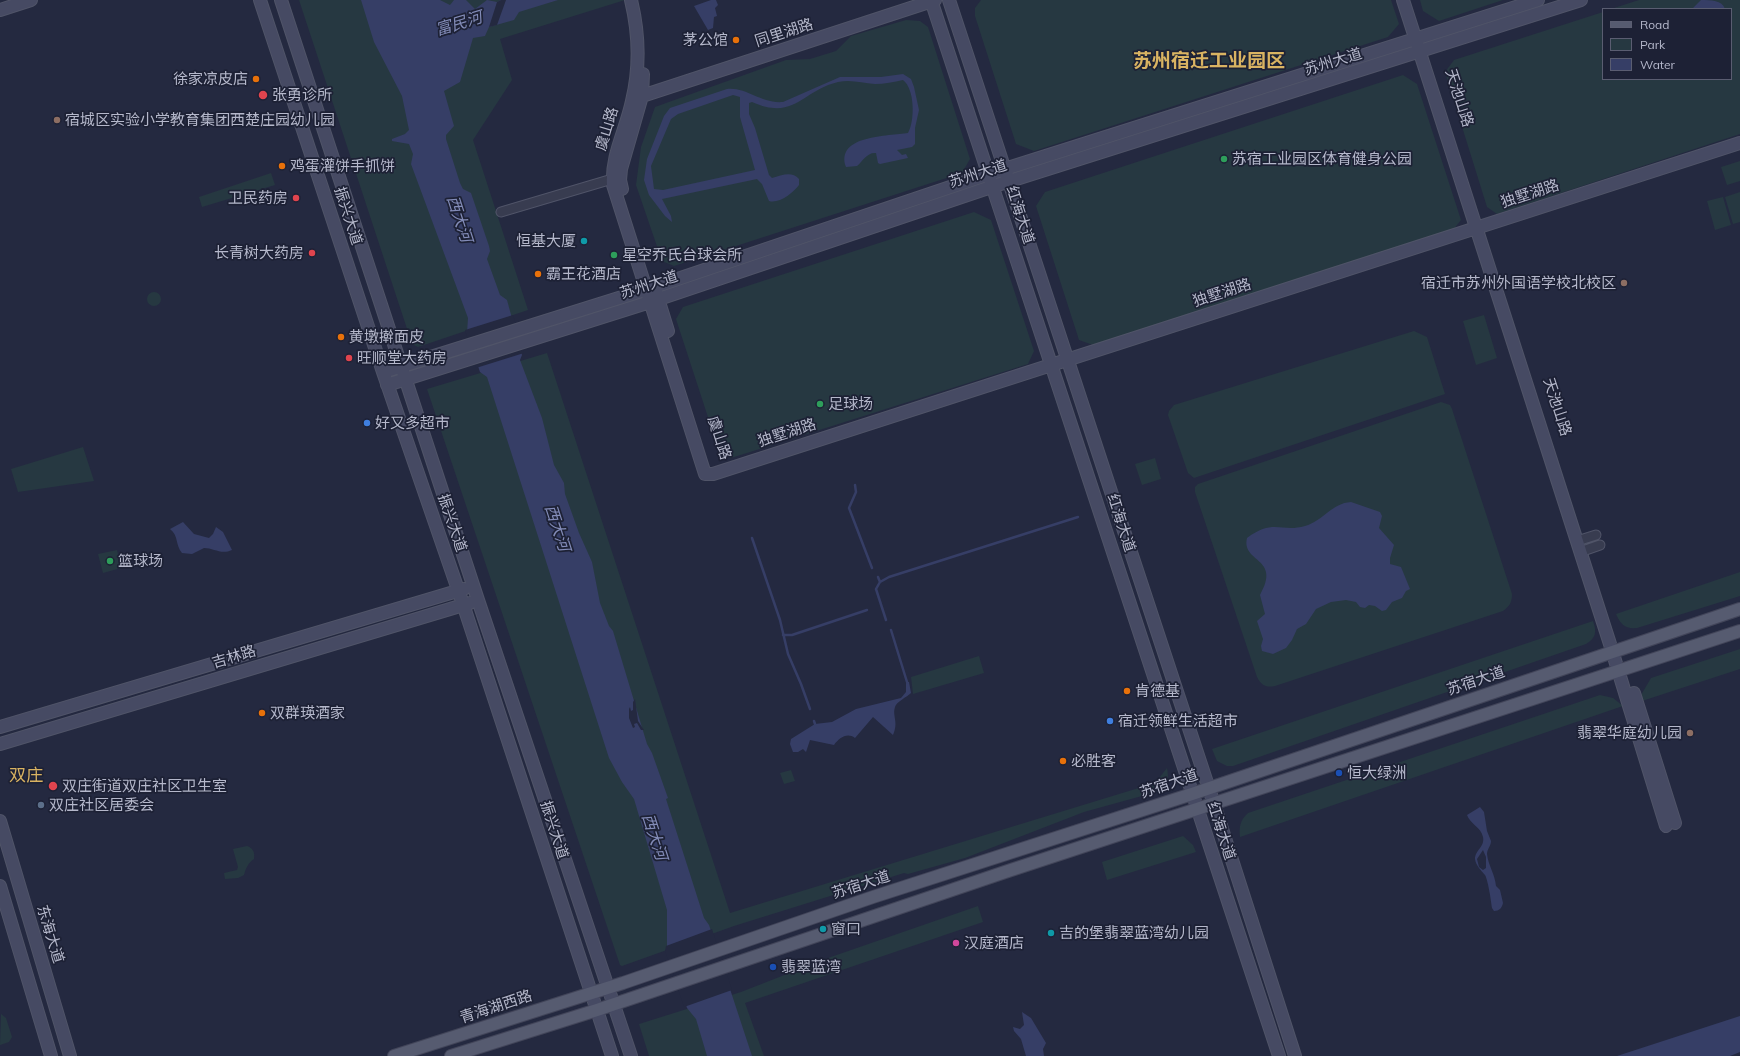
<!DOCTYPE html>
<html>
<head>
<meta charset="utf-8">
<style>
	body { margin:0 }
	#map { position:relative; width:1740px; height:1056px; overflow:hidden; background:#242940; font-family:Mulish,sans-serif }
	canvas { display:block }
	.legend { position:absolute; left:1602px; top:8px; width:130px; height:72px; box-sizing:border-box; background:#1d2135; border:1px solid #5a5d71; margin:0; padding:5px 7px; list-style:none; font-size:12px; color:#b5b8cb }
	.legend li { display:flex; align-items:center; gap:8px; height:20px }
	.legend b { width:20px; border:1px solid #5a5d71 }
</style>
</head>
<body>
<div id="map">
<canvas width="1740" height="1056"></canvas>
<ul class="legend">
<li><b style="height:5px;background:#565b70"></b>Road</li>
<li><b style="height:11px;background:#263841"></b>Park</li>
<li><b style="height:11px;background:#363e66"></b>Water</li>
</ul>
</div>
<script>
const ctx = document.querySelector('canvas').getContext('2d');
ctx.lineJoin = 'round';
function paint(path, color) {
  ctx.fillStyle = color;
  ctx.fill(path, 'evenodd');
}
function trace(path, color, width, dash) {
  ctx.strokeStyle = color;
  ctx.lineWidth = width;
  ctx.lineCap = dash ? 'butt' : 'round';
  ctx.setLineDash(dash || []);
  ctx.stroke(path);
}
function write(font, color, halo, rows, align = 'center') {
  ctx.font = font + ' Mulish,"Noto Sans SC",sans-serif';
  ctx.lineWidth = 3.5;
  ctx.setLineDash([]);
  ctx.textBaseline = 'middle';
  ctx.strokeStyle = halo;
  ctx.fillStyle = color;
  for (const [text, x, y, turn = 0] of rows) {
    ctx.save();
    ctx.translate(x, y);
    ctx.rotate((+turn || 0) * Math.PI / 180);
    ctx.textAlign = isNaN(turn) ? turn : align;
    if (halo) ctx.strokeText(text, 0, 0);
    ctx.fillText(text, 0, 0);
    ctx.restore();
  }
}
const green = new Path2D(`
	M299,0H625L500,39L512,80L473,140L528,310L418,347L412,344Z
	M981,0H1391L1399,24L1388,37L1034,151L1016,144L975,16V8Z
	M1420,0H1503L1439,21L1423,11Z
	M1639,0H1740V134L1497,214L1487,207L1445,72L1454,60L1603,12V79H1731V9H1611Z
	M906,20L920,21L928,27L970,159L962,173L674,266L662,261L636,185L641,147L655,107L786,60L810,59L836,51L851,36Z
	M1403,75L1417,84L1461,220L1453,230L1093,345L1079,340L1036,206L1045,192Z
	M1740,161V181L1727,185L1721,167Z
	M271,173L275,185L202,207L199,197Z
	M1740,192V222L1733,224L1725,197Z
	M1723,197L1731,225L1715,230L1707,201Z
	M974,212L991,220L1034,351L1028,364L731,458L720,454L676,319L683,307Z
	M147 299a7 7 0 1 1 14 0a7 7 0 1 1-14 0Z
	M1484,315L1497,358L1476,365L1463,321Z
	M1414,331L1427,337L1445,394L1194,478L1188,473L1168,415L1169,411L1174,405Z
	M547,353L730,913L1155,783L1167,768C1169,778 1168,785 1160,791L1084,812L965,858L908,874L904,873L734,926L622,966L620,965L427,389Z
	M1441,402L1450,405L1452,409L1512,594C1512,602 1510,606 1503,611L1275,686C1266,688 1261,685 1257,677L1195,492V487L1198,484Z
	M83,447L94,481L18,492L11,469Z
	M1155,458L1161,479L1142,485L1135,464Z
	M117,550L121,568L103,573L98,554Z
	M1740,572V596L1637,628C1625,629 1621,625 1616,614Z
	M1593,621C1597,632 1596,638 1586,644L1233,766H1227L1217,761L1212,749Z
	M1740,649V669L1642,701L1641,695L1651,678Z
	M979,656L984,673L913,694L911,677Z
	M1600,695L1613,698L1623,706L1240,837C1239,827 1240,820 1248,813Z
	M791,770L795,781L784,784L780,773Z
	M1183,836L1193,845L1196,852L1107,880L1102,862Z
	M247,846C253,848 255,852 254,859C248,863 246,868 244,875L238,878L225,879L224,873L237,870L238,867L233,849Z
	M978,906L983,922L745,1003L764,1056H649L639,1024L741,992L828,958Z
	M1,1014L6,1018L12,1037L9,1042L0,1045Z`);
const water = new Path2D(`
	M361,0H440L450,5L454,0H466L475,9L487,0L497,2L501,0H558L519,12L514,20L489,27L485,36L473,38L460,82L444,91L454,126L446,135V139L460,183L463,189L471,193L489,246L490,251L487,259L500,295L507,300L522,355L520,360L542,418L554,465L564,483L565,494L579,533L592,562L600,603L609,626L613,631L647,744L652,753L668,798L666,799L704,918L709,925L752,1056H707L696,1019L687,1008L667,951V910L634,799L622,782L609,758L487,377L480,372L467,333L468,318L411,164L413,154L409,144L392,141V139L405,134L409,130L402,96L374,42Z
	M711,0H716L718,5L715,8L717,16L714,17L713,28L708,30L694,6Z
	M1701,0C1711,0 1722,0 1725,9H1692Z
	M903,74L911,79L914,87L919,110L915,128V144L912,147L897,150L902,155L906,154L908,158L880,164L878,163L876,153C867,152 863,161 857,166L846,167C835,135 889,136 908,133C915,121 915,89 903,80C894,82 884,84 875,84C862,83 851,79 838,82C801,91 795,121 752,102L749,103V114L755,128L769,175L772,178C782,175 792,171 799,179V185C793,193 779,204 769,201L762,184L757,179L662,199L671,216L672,222L665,216L649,195L644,180L647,159L664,116L670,108L727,89C747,87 761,104 783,102L840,77H881ZM733,95L740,97V117L755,170L663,190L654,189L651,166L671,119L678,114Z
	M1351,502L1380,512L1382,516L1379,528L1394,545L1390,558V564L1401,567L1410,589L1406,591L1402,598L1392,602L1386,610L1382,611L1375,606L1369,605L1365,608L1360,607L1356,602L1346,600L1331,602L1316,609L1306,624L1297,629L1292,640L1286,648L1273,654L1262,651L1261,646L1263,639L1257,621L1265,614L1260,595C1282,557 1241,563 1247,538C1274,518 1281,533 1305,526C1323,521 1332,503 1351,502Z
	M183,522L194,534L209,538L213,534L216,527L223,532L232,550C221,555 214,548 204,548L192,554L182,553C175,545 179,536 170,529Z
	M906,682H909L911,693C907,697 896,702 895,707C892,716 899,722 893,735L873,717L855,738C847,732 839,738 834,745L810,740L806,752L803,749L798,752H793L790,744L791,739L815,724L832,722L856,709L901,698L906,692Z
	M1480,807L1484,812L1487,831L1491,841C1491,846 1487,849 1487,854C1488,865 1495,874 1496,886L1500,890L1503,903C1502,908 1499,911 1494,911L1492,908C1491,900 1488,880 1485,875C1481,870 1476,866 1475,859C1475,850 1485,847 1483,837C1481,827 1470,824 1467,815ZM1483,850L1486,857V868L1483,870L1479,867L1477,859Z
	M1022,1012L1031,1018L1046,1043L1043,1049L1044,1056H1026L1021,1039L1014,1031L1013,1027L1020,1029L1024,1025Z
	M1740,1016V1052L1730,1056H1617Z`);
const pier = new Path2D(`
	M501,0H506L497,25L489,27L497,2Z
	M513,315L524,353L476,368L465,330Z
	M635,699L638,721L644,730H641L637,723L634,724L635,727L633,728L629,718V709L630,707L631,711L633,710V702Z
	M712,929L732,990L684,1007L665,951L666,946Z`);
const stream = new Path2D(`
	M855,485L856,492L849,508L872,568
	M752,538L780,620L788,654L801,684L810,709
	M878,577L880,582
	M886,620L876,589L880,582L889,577L1078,517
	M891,630L907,682
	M783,635H792L867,610
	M814,721L815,724`);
const street = new Path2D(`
	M501,212L619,177
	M1577,541L1596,535
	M1580,552L1600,545`);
const secondary = new Path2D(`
	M260,0L383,372L463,604L612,1056
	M281,0L478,600L631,1056
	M631,0C639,33 640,68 632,101C626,130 611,155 613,185L705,474H713L1740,143
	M931,0L1279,1056
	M949,0L1214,804L1295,1056
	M1403,0L1610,644L1666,826
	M0,10L31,0
	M642,96L935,0
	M622,189L620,180L621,169L642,96L643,74
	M656,292L668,331
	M383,372L654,287L989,174L1538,0
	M387,385L650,302L994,186L1581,0
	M1634,693L1675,823
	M0,727L464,589
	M0,744L470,603
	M0,821L70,1056
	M0,886L51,1056`);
const primary = new Path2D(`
	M394,1056L623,983L873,897L1192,794L1740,609
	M451,1056L597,1010L1008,871L1740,631`);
const markers = [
	[736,40,4,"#e8710a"],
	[256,79,4,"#e8710a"],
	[263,95,5,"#e0444e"],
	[57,120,4,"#8d6e63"],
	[1224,159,4,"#2e9e5b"],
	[282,166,4,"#e8710a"],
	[296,198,4,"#e0444e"],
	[584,241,4,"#0f9aa8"],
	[312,253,4,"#e0444e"],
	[614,255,4,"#2e9e5b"],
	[538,274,4,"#e8710a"],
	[1624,283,4,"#8d6e63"],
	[341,337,4,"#e8710a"],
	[349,358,4,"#e0444e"],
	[820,404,4,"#2e9e5b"],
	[367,423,4,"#3f7fe0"],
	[110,561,4,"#2e9e5b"],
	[1127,691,4,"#e8710a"],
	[262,713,4,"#e8710a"],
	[1110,721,4,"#3f7fe0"],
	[1690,733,4,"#8d6e63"],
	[1063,761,4,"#e8710a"],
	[1339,773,4,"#1a4fb4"],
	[53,786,5,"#e0444e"],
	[41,805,4,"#5c6f8a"],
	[823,929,4,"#0f9aa8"],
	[1051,933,4,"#0f9aa8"],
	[956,943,4,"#d1479c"],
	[773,967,4,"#1a4fb4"]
];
const streetNames = [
	["同里湖路",784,33,-18],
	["苏州大道",1333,62,-17],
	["天池山路",1459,98,72],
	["虞山路",607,129,-73],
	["苏州大道",978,174,-18],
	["独墅湖路",1530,194,-18],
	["红海大道",1020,215,72],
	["振兴大道",348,216,72],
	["苏州大道",649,285,-18],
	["独墅湖路",1222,293,-18],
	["天池山路",1557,407,72],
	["独墅湖路",787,433,-18],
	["虞山路",719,438,72],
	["振兴大道",452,523,71],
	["红海大道",1121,523,72],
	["吉林路",234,657,-17],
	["苏宿大道",1476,681,-19],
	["苏宿大道",1169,784,-19],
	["振兴大道",554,830,72],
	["红海大道",1221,831,72],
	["苏宿大道",861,885,-18],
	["东海大道",50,934,73],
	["青海湖西路",496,1007,-18]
];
const poiNames = [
	["茅公馆",728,40,"right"],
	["徐家凉皮店",248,79,"right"],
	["张勇诊所",272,95],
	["宿城区实验小学教育集团西楚庄园幼儿园",65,120],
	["苏宿工业园区体育健身公园",1232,159],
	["鸡蛋灌饼手抓饼",290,166],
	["卫民药房",288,198,"right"],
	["恒基大厦",576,241,"right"],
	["长青树大药房",304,253,"right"],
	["星空乔氏台球会所",622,255],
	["霸王花酒店",546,274],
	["宿迁市苏州外国语学校北校区",1616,283,"right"],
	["黄墩擀面皮",349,337],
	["旺顺堂大药房",357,358],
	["足球场",828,404],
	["好又多超市",375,423],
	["篮球场",118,561],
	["肯德基",1135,691],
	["双群瑛酒家",270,713],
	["宿迁领鲜生活超市",1118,721],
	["翡翠华庭幼儿园",1682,733,"right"],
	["必胜客",1071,761],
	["恒大绿洲",1347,773],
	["双庄街道双庄社区卫生室",62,786],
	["双庄社区居委会",49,805],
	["窗口",831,929],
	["吉的堡翡翠蓝湾幼儿园",1059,933],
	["汉庭酒店",964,943],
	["翡翠蓝湾",781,967]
];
const waterNames = [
	["富民河",459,24,-17],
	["西大河",459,219,72],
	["西大河",557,528,72],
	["西大河",654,837,72]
];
const quarterNames = [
	["双庄",26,776]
];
const districtNames = [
	["苏州宿迁工业园区",1209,61]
];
paint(green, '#263841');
paint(water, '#363e66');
paint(pier, '#242940');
trace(stream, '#363e66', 2.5);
trace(street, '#505468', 11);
trace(secondary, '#505468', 14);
trace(primary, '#424559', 14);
trace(street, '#383c50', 9);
trace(secondary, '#464a63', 12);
trace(primary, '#565b70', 12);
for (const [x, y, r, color] of markers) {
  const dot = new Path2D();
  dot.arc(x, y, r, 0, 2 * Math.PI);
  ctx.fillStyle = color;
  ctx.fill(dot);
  trace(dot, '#1d2135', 1.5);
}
write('15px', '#b5b8cb', '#1d2135', streetNames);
write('15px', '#b5b8cb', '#1d2135', poiNames, 'left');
write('italic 16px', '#838cb8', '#1d2135', waterNames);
write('17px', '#d9b362', '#1d2135', quarterNames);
write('bold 19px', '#d9b362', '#1d2135', districtNames);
</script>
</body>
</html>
